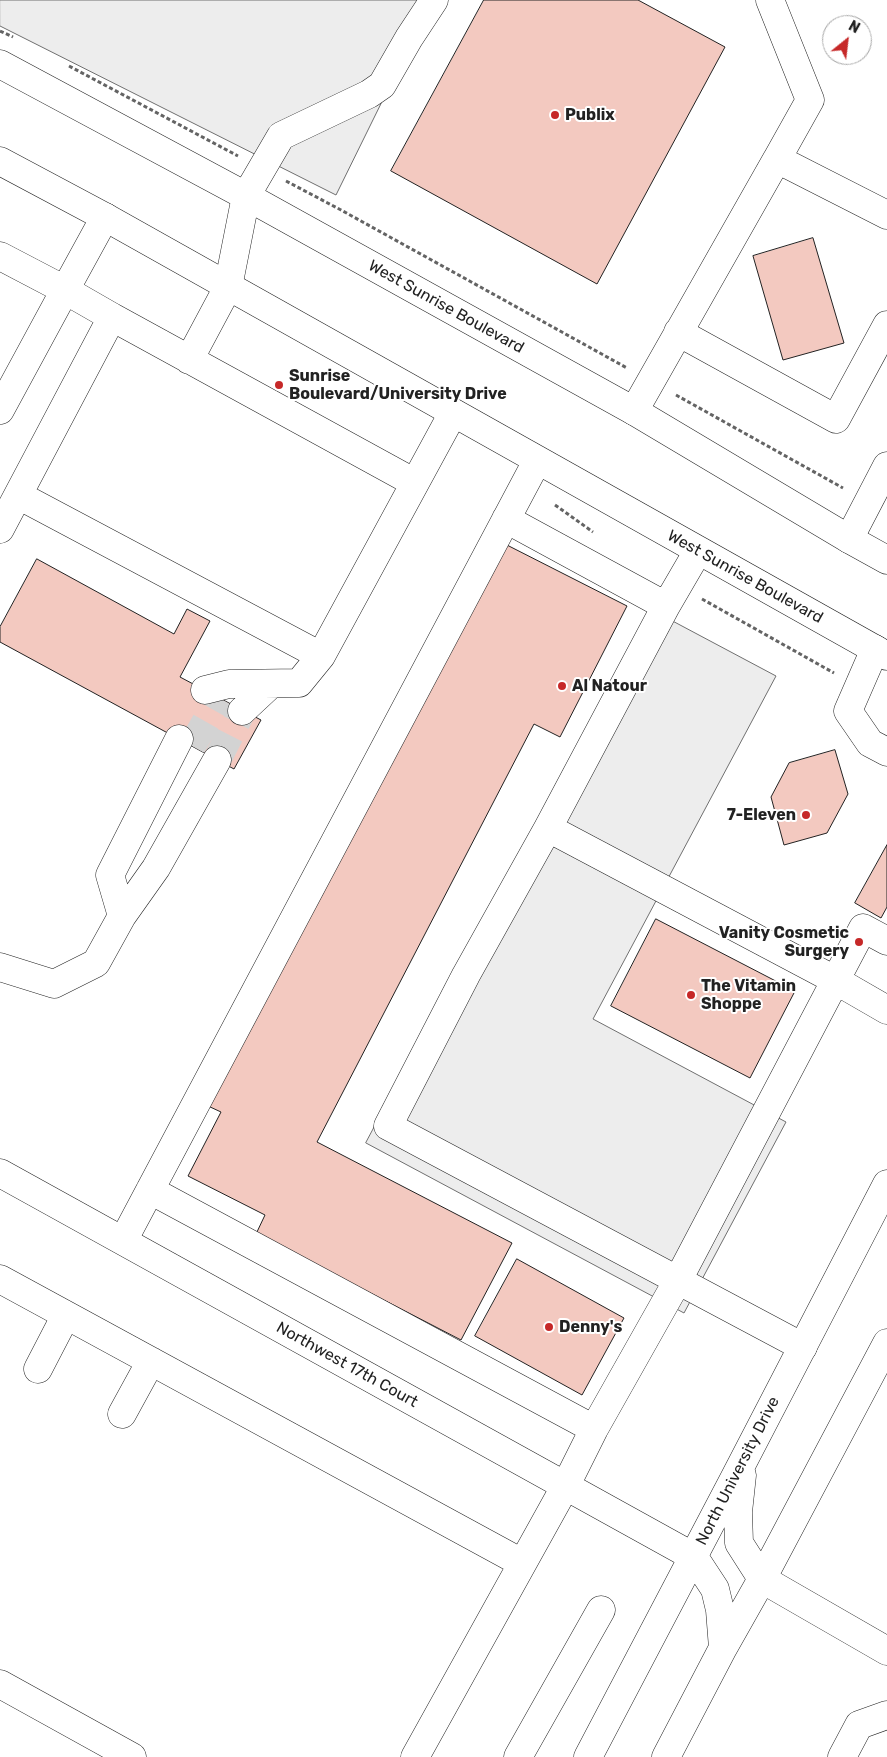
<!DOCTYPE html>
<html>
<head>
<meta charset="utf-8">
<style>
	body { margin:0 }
	#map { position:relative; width:887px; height:1757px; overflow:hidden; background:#fff; font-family:Rubik,sans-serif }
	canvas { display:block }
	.north { position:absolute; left:822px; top:15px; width:50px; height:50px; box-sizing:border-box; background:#fff; border:1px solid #a7a7a7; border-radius:50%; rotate:29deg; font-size:14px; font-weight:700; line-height:20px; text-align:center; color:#222 }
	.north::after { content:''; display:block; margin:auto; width:18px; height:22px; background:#c62828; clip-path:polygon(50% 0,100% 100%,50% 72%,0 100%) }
</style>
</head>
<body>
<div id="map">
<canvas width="887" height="1757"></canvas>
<div class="north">N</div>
</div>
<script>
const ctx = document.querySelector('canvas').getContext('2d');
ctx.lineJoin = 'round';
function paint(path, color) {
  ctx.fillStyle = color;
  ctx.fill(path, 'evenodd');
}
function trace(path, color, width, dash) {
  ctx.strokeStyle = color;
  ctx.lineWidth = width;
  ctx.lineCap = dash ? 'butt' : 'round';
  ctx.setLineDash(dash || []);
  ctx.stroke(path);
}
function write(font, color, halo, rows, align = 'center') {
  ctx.font = font + ' Rubik,sans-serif';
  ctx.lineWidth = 4;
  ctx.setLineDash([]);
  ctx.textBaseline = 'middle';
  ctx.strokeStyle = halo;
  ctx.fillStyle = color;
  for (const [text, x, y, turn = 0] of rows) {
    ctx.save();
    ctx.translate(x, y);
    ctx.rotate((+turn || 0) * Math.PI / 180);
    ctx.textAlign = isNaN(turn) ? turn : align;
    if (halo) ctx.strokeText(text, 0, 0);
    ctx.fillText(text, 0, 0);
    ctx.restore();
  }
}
const parking = new Path2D(`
	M0,0H432L336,195L0,26Z
	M650,609L776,676L593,1019L786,1122L684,1313L366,1143Z`);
const building = new Path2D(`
	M484,0H638L725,47L597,284L391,171Z
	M813,238L844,343L783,360L753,256Z
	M501,542L627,606L560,737L534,724L317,1142L512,1243L461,1340L256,1234L265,1215L188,1176L221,1112L208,1106Z
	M37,559L174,634L187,609L210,621L180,677L261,720L234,769L0,642V627Z
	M835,750L848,794L827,833L784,845L771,797L789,763Z
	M887,845V907L881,918L855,903Z
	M656,919L795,991L750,1078L611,1006Z
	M517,1259L624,1318L582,1395L475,1336Z`);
const minorTunnel = new Path2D(`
	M192,746L219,698
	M217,760L242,711`);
const path = new Path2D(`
	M0,31L13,37
	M69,66L238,156
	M286,181L341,210L627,368
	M676,395L843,488
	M555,505L593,532
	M702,599L834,673`);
const minor = new Path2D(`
	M770,0L810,100L777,159
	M0,256L65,290L0,410
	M112,317L415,483
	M678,332L836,419L887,325
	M189,360L228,287L246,196L281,136L369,94L382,85L409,38L434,0
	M634,411L777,159L887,215
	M18,495L321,656
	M506,519L666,606
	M0,529L112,317L65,290L105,217
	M849,539L887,466
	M698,551L666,606L548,828L466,975L388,1126L803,1347
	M875,649L848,711L870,743L887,752
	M205,690L229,684L299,683L321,656L453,413
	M242,711L271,684
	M548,828L835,980L887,1010
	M122,916L110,875L179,739
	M0,967L54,984L96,963L122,916L156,868L217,760
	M0,1173L694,1557
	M150,1190L594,1429
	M123,1241L537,461
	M0,1279L522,1563
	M38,1369L66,1315
	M122,1414L151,1361
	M762,1579L887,1651
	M0,1684L132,1757
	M415,1757L566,1485L594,1429L678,1280L863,928L887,941
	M518,1757L601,1610
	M842,1757L859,1725L887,1715`);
const major = new Path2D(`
	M742,1475L738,1512L739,1543L762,1579
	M694,1557L715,1589L720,1610L723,1648
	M588,1757C689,1567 788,1375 887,1184
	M666,1757L723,1648L762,1579L887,1343`);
const highway = new Path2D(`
	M0,64L246,196L634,411L849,539L887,560
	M0,161L105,217L887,656`);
const markers = [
	[555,115,5,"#c62828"],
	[279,385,5,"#c62828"],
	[562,686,5,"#c62828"],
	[806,815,5,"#c62828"],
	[859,942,5,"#c62828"],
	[691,995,5,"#c62828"],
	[549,1327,5,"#c62828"]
];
const poiNames = [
	["Publix",565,115],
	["Sunrise",289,376],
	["Boulevard/University Drive",289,394],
	["Al Natour",572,686],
	["7-Eleven",796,815,"right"],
	["Vanity Cosmetic",849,933,"right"],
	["Surgery",849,951,"right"],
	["The Vitamin",701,986],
	["Shoppe",701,1004],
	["Denny's",559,1327]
];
const streetNames = [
	["West Sunrise Boulevard",446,307,29],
	["West Sunrise Boulevard",745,577,29],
	["Northwest 17th Court",347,1365,29],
	["North University Drive",738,1471,-63]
];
paint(parking, '#ededed');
trace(parking, '#6f6f6f', 1);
paint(building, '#f3c9c0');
trace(building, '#222', 1);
trace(minorTunnel, '#d3d3d3', 28, [28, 14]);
trace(minor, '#222', 29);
trace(major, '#222', 29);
trace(highway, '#222', 29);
trace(path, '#646464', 3, [4, 2.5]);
trace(minor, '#fff', 28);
trace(major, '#fff', 28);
trace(highway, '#fff', 28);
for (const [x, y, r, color] of markers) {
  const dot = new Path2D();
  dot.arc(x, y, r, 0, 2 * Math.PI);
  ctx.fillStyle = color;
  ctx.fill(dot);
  trace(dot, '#fff', 2);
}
write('bold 16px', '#222', '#fff', poiNames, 'left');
write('16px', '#222', '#fff', streetNames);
</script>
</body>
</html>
